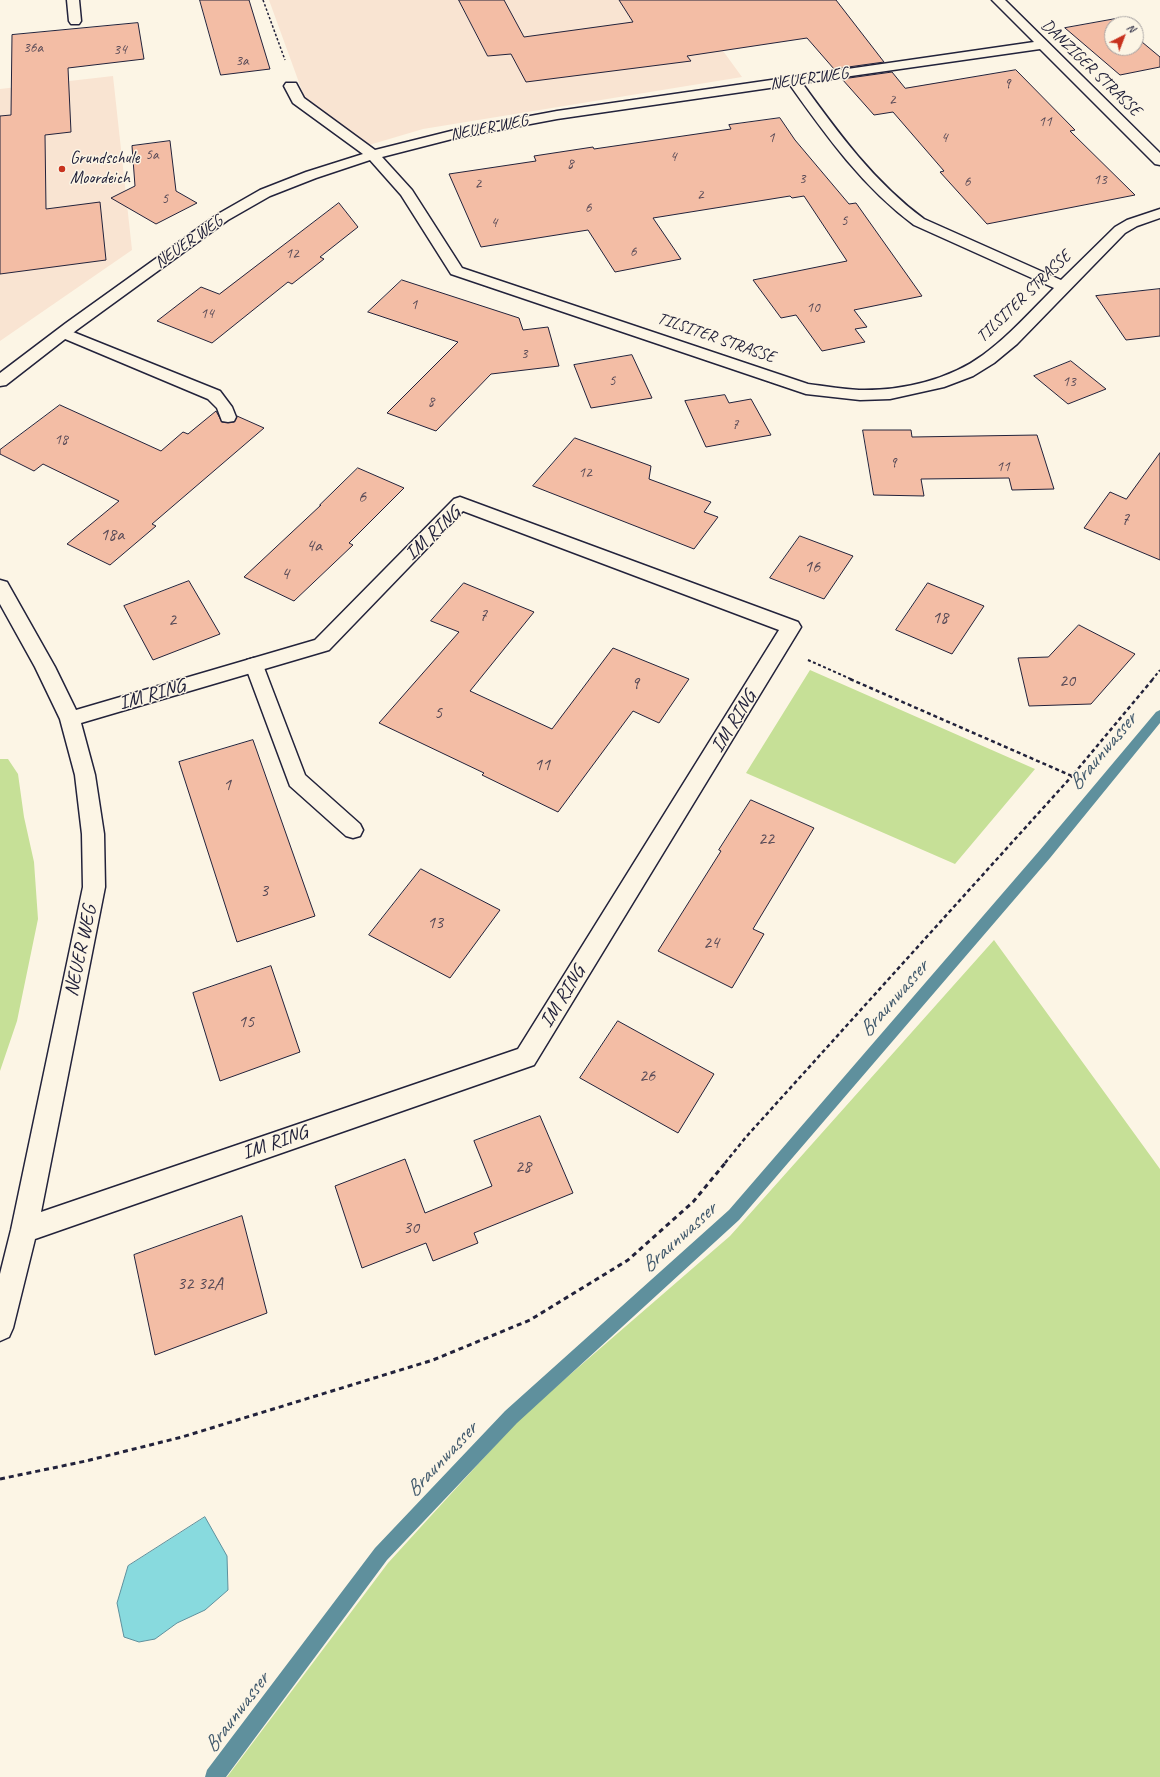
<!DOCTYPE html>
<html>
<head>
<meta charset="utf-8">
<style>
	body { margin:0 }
	#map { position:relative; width:1160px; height:1777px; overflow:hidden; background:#fcf5e5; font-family:Caveat,sans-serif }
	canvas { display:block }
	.north { position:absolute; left:1104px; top:16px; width:40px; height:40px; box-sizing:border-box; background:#fcf5e5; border:1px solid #a5a1a1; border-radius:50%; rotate:42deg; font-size:11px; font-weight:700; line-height:16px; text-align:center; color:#22223b }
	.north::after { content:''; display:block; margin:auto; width:14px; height:18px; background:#c8321e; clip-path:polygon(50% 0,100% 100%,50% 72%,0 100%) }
</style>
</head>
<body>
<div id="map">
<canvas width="1160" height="1777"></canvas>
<div class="north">N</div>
</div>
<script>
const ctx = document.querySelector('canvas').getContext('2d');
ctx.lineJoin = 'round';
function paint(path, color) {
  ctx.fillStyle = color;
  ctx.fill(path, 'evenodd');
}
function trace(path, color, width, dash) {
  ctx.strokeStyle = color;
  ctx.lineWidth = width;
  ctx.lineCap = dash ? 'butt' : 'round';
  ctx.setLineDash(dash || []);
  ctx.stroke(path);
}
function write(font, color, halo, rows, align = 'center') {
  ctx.font = font + ' Caveat,sans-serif';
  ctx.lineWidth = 3;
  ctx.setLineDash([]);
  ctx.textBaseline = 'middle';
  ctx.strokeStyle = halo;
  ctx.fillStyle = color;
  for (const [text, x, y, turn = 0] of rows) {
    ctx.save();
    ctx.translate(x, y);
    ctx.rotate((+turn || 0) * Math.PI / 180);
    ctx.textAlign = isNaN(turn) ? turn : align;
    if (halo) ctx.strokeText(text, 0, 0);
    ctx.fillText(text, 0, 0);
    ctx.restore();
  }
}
const built = new Path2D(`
	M269,0H686L742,77L423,129L369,145L305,99Z
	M113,76L132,250L0,341V89Z`);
const green = new Path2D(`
	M810,670L1035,769L955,864L746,773Z
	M0,759H8L18,774L24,817L34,862L38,919L17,1021L0,1071Z
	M994,940L1160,1169V1777H227L388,1563L521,1417L730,1236Z`);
const water = new Path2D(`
	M205,1517L227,1556L228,1590L205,1610L177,1623L155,1639L139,1642L124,1637L117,1603L128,1566Z`);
const stream = new Path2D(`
	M1160,710V723L1050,858L739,1220L517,1423L387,1560L226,1777H205L207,1770L375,1548L505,1411L729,1210L1040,850L1156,712Z`);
const building = new Path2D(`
	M200,0H249L270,69L221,75Z
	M459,0H504L524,37L633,22L619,0H836L884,62L834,69L807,38L687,56L691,61L526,82L511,54L488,56Z
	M1115,19L1120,24H1112V48H1136V37L1160,57V67L1120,75L1065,28Z
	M138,23L144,59L68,68L71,132L45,135L46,209L100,202L106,260L0,274V116L11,115L12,35Z
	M1016,70L1075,130L1070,131L1135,195L987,224L940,172L944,171L893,112L874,115L842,79L892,72L905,88Z
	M780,118L795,140L849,204L856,203L922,296L854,310L867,327L855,329L865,342L822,351L796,315L781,318L753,280L847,261L804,196L792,198L790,196L653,218L681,259L615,272L588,230L481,247L449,174L536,161L534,156L593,147L594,149L731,129L729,125Z
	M170,141L176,191L197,203L156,224L111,198L135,186L132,146Z
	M339,203L358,227L320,257L324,259L292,284L288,282L212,343L157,321L201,287L219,294Z
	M402,280L519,318L523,330L548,327L559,366L491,374L436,431L387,413L458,342L368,312Z
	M1160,289V336L1126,340L1096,296Z
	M632,355L652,398L591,408L574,365Z
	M1071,361L1106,389L1068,404L1034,376Z
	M725,395L729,403L751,399L771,435L706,447L685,401Z
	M60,405L161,451L183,432L188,434L216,411L222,422H234L237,416L264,428L152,524L156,526L110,565L67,544L119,501L43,464L34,471L0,454V450Z
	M863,430H911L912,437L1037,435L1054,489L1012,490L1009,478L921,479L924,496L874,495Z
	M575,438L651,466L649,479L711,502L704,512L718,517L694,549L533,486Z
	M1160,453V560L1084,528L1110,492L1126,499Z
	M358,468L404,488L349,543L353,545L294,601L244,577L321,505H320Z
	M800,536L853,556L824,599L770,578Z
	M189,581L220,634L153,660L124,606Z
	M464,583L534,612L470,691L552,729L613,648L689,679L659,723L633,711L558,812L482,775L484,773L379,723L459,632L431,621Z
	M928,583L984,606L952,654L896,630Z
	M1079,625L1135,654L1091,704L1029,706L1018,658L1048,657Z
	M253,740L315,916L237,942L179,762Z
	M751,800L814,828L753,929L764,934L732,988L658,951L721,851L719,850Z
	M421,869L500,910L450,978L369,935Z
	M271,966L300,1052L220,1081L193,993Z
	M618,1021L714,1074L678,1133L580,1078Z
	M540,1116L573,1193L474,1233L478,1243L433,1261L426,1243L362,1268L335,1186L405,1159L425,1213L492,1186L474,1141Z
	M242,1216L267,1313L155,1355L134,1255Z`);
const pathFar3 = new Path2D(`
	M263,0L285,60`);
const pathFar2 = new Path2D(`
	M808,660L853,680
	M1152,680L1160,670`);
const pathFar1 = new Path2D(`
	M850,679L1072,776L1153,679
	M725,1163L746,1137L1072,776`);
const path = new Path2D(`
	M0,1479L86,1461L182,1437L433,1360L530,1320L628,1260L693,1202L726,1162`);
const lane = new Path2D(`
	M67,0H79L81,21L79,24H71L69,21Z
	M63,328L220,391L232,407L236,417L234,421L228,422L222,421L217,408L208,399L58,336L55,333L58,330Z
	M254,658L261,660L263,665L305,775L360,824L363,830L360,836L353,838L346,836L290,786L245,665L247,660Z`);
const street = new Path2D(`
	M992,0H1005L1160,153V165L1155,164L1040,49L802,83C839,134 874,182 924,219L1061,280L1115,227L1127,220L1160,209V218L1137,226L1125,233L1017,344L994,363L973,376L944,387L890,399L860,400L806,394L451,274L401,195L370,160L316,178L270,196L228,220L78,329L6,385L0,386V373L66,323L218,214L260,190L306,172L363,154L293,103L284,86L286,83H296L304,98L375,150L455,130L557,111L1034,42ZM790,85C827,137 863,187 914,225L1054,288C1031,311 1009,336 983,355C949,380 902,391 859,390C842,389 825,386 808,384L462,268L412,190L382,157L456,138L557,119Z
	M460,497L798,622L801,627L534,1065L35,1239L13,1328L9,1337L0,1341V1274L11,1230L83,887L82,834L75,775L60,719L35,667L0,604V580L7,582L55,667L76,710L315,640L454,499ZM463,511L779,630L518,1049L41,1212L105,887L104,834L95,775L81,723L329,650Z`);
const markers = [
	[62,169,4,"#c8321e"]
];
const farNumbernames = [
	["36a",33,48],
	["34",120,50],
	["3a",242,61],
	["9",1007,84],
	["2",892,100],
	["11",1045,122],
	["1",771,138],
	["4",944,138],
	["5a",152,155],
	["4",673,157],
	["8",570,164],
	["3",802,179],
	["13",1100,180],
	["6",967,182],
	["2",478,184],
	["2",700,195],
	["5",165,199],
	["6",588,208],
	["5",844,221],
	["4",494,223],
	["6",633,252],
	["12",292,254],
	["1",414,305],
	["10",813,308],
	["14",207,314],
	["3",524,354],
	["5",612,381],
	["13",1069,382],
	["8",431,402],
	["7",735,425],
	["18",61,440],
	["9",893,463],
	["11",1003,467],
	["12",585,473]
];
const farStreetnames = [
	["DANZIGER STRASSE",1091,68,44],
	["NEUER WEG",809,79,-8],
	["NEUER WEG",489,128,-11],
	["NEUER WEG",189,242,-35],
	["TILSITER STRASSE",1024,297,-44],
	["TILSITER STRASSE",716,338,19]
];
const farPoinames = [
	["Grundschule",70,159],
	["Moordeich",70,179]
];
const numberNames = [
	["6",362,497],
	["7",1125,520],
	["18a",112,535],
	["4a",314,546],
	["16",812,567],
	["4",285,574],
	["7",483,616],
	["18",940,618],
	["2",172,620],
	["20",1067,681],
	["9",635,684],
	["5",438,713],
	["11",542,765],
	["1",227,785],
	["22",766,839],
	["3",264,891],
	["13",435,923],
	["24",711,943],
	["15",246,1022],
	["26",647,1076],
	["28",523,1167],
	["30",411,1228],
	["32 32A",200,1284]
];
const streetNames = [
	["IM RING",433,534,-43],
	["IM RING",152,695,-16],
	["IM RING",734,722,-58],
	["NEUER WEG",81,951,-78],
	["IM RING",563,997,-58],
	["IM RING",275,1143,-19]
];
const waterNames = [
	["Braunwasser",1103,752,-50],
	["Braunwasser",894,999,-49],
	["Braunwasser",679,1238,-42],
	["Braunwasser",442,1460,-47],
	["Braunwasser",237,1713,-53]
];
paint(built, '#f9e4d2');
paint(green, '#c6e097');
paint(water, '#88dade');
trace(water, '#5f909d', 1);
paint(stream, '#5f909d');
paint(building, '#f3bda5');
trace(building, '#22223b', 1);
trace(lane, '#22223b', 3);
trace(street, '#22223b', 3);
trace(pathFar3, '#22223b', 1.5, [2.5, 2]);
trace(pathFar2, '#22223b', 2, [3, 2.5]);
trace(pathFar1, '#22223b', 2.5, [4, 3]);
trace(path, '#22223b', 3, [5, 4]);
paint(lane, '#fcf5e5');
paint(street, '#fcf5e5');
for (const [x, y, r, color] of markers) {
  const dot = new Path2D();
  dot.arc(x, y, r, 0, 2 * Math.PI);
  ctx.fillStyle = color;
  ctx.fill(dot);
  trace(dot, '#fcf5e5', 1.5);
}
write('15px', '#564956', null, farNumbernames);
write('17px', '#22223b', '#fcf5e5', farStreetnames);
write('17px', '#22223b', '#fcf5e5', farPoinames, 'left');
write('18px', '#564956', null, numberNames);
write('20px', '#22223b', '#fcf5e5', streetNames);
write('italic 21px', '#41596c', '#fcf5e5', waterNames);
</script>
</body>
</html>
